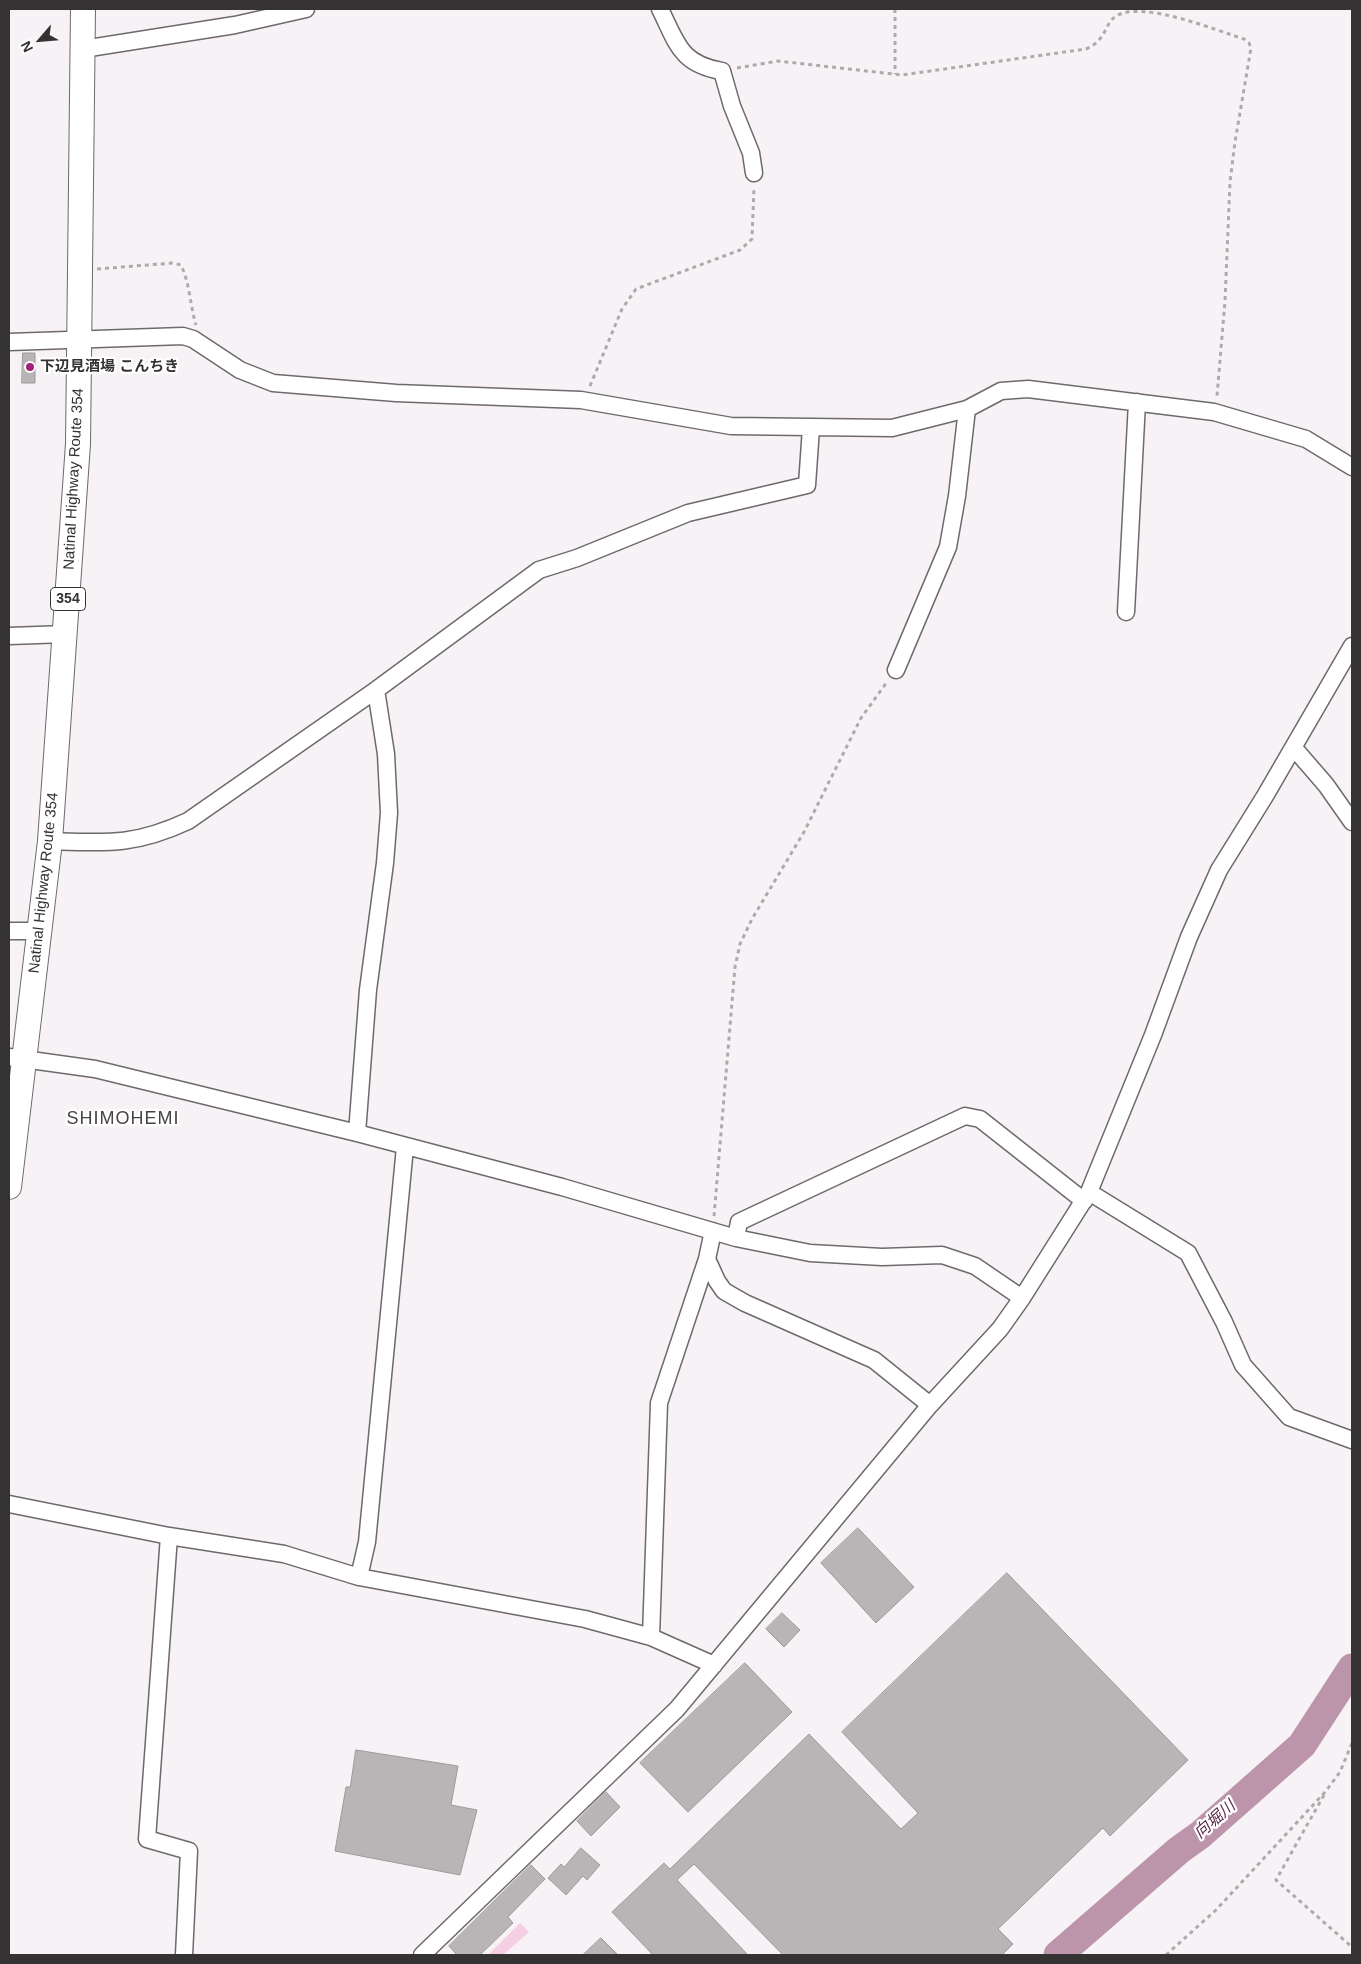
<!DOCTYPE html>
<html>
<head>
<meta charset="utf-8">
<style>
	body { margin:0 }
	#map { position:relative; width:1361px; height:1964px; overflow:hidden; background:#f7f2f5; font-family:Arial,sans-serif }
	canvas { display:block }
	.frame { position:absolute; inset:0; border:10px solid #343233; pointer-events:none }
	.north { position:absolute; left:15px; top:15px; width:50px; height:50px; -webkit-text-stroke:4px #fff; paint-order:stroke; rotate:243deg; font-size:14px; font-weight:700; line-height:20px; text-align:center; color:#343233 }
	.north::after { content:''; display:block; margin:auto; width:18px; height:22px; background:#343233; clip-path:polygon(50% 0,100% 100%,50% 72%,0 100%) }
</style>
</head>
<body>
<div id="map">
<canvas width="1361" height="1964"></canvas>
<div class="frame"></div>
<div class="north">N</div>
</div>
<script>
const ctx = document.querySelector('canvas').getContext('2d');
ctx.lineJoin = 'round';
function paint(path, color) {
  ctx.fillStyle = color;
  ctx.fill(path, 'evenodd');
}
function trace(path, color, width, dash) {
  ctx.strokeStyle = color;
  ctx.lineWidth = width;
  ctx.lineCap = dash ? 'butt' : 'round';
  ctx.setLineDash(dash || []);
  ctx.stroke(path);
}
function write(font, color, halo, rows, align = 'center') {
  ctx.font = font + ' Arial,"Noto Sans JP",sans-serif';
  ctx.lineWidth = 4.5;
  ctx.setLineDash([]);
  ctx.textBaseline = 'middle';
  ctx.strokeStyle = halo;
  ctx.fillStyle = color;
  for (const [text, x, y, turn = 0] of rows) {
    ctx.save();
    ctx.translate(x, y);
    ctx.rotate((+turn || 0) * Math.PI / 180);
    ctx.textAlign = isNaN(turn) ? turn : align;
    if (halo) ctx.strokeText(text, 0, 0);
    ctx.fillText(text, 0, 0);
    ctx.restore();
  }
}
const green = new Path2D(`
	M520,1923L529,1932L503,1955H488Z`);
const river = new Path2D(`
	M1058,1955L1179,1850L1200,1835L1302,1745L1352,1668`);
const building = new Path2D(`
	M23,353H35V383H22Z
	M858,1528L914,1587L876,1623L821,1563Z
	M1007,1573L1188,1760L1110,1836L1103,1828L998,1929L1013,1944L1002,1955H783L694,1864L677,1880L748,1955H653L612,1912L664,1863L670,1869L809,1734L901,1829L918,1813L842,1732Z
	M782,1613L800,1630L784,1647L766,1629Z
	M745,1663L792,1712L688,1812L640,1763Z
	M356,1750L458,1766L451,1805L477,1810L460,1875L335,1851L346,1787H350Z
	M606,1792L620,1807L591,1836L577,1821Z
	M581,1848L600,1865L587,1880L583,1876L566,1895L548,1878L561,1864L564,1867Z
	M531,1865L545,1879L508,1917L513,1923L480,1955H457L449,1946Z
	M601,1938L618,1955H583Z`);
const path = new Path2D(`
	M895,9V74
	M737,68L778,61L902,75L1086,49C1107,40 1104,24 1116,16C1143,0 1215,30 1244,39L1249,43L1251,48L1235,142L1230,182L1225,301L1217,396
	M97,269L173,263L181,265C190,284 190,305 196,325
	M590,386L622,309L636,289L740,250L752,239L754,188
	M714,1216L735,967L740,944L752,919L804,832L861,718L887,682
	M1324,1795L1276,1880L1352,1947
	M1166,1955L1216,1910L1326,1791L1340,1772L1352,1743`);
const minor = new Path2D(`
	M660,9C677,43 680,64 722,71L732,106L751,153L754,173
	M83,49L235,25L306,9
	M9,342L183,336L193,339L240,370L273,383L396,393L581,400L731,426L892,428L967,409L1001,391L1028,389L1214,412L1306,439L1352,467
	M1126,612L1137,402
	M9,636L66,634
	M896,670L948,547L957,496L967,409
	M1294,748L1326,785L1352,822
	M50,841C107,843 134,846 188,821L376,690L539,570L577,558L688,513L807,485L811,428
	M9,931H41
	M9,1057L95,1069L357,1133L562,1187L736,1238L810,1253L882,1257L942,1255L975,1266L1022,1298
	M357,1133L368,990L385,863L389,813L386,754L376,690
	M1089,1192L1188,1253L1224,1322L1243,1365L1289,1417L1352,1440
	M713,1231L707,1259L717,1281L724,1291L745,1303L874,1360L930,1405
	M736,1238L739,1222L965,1116L980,1119L1084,1201
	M9,1504L169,1536L284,1554L359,1577L585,1619L651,1637L714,1665
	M169,1536L147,1839L189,1851L184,1955
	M359,1577L367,1542L405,1147
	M651,1637L659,1403L707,1259
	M422,1955L677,1709L930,1405L1000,1329L1022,1298L1089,1192L1153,1035L1189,937L1219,870L1265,796L1352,646`);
const highway = new Path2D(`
	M9,1187L50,841L78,444L83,9`);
const markers = [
	[30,367,5,"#a02377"]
];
const shields = [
	[68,599,35]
];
const shieldNames = [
	["354",68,599]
];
const poiNames = [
	["下辺見酒場 こんちき",40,367]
];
const streetNames = [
	["Natinal Highway Route 354",74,479,-87],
	["Natinal Highway Route 354",44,883,-84]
];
const waterNames = [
	["向堀川",1215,1820,-41]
];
const quarterNames = [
	["SHIMOHEMI",123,1119]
];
paint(green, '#f4cee2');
trace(river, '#bc95aa', 29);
paint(building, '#b9b4b6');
trace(building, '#9e999c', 1);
trace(minor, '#6e696c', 19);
trace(highway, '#6e696c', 26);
trace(path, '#aeaaac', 3, [4, 4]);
trace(minor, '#fff', 16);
trace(highway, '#fff', 24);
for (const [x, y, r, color] of markers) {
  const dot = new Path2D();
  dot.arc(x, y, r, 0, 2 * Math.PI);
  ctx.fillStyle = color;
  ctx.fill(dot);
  trace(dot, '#fff', 2);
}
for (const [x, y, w] of shields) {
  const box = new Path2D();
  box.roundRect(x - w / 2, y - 11.5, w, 23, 4);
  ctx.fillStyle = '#fff';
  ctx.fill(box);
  trace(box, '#343233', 1);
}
write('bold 14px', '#343233', null, shieldNames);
write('bold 15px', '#343233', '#fff', poiNames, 'left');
write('15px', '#343233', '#fff', streetNames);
write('italic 16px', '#5c2948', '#fff', waterNames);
ctx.letterSpacing = '1px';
write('18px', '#484346', '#fff', quarterNames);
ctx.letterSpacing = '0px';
</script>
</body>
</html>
